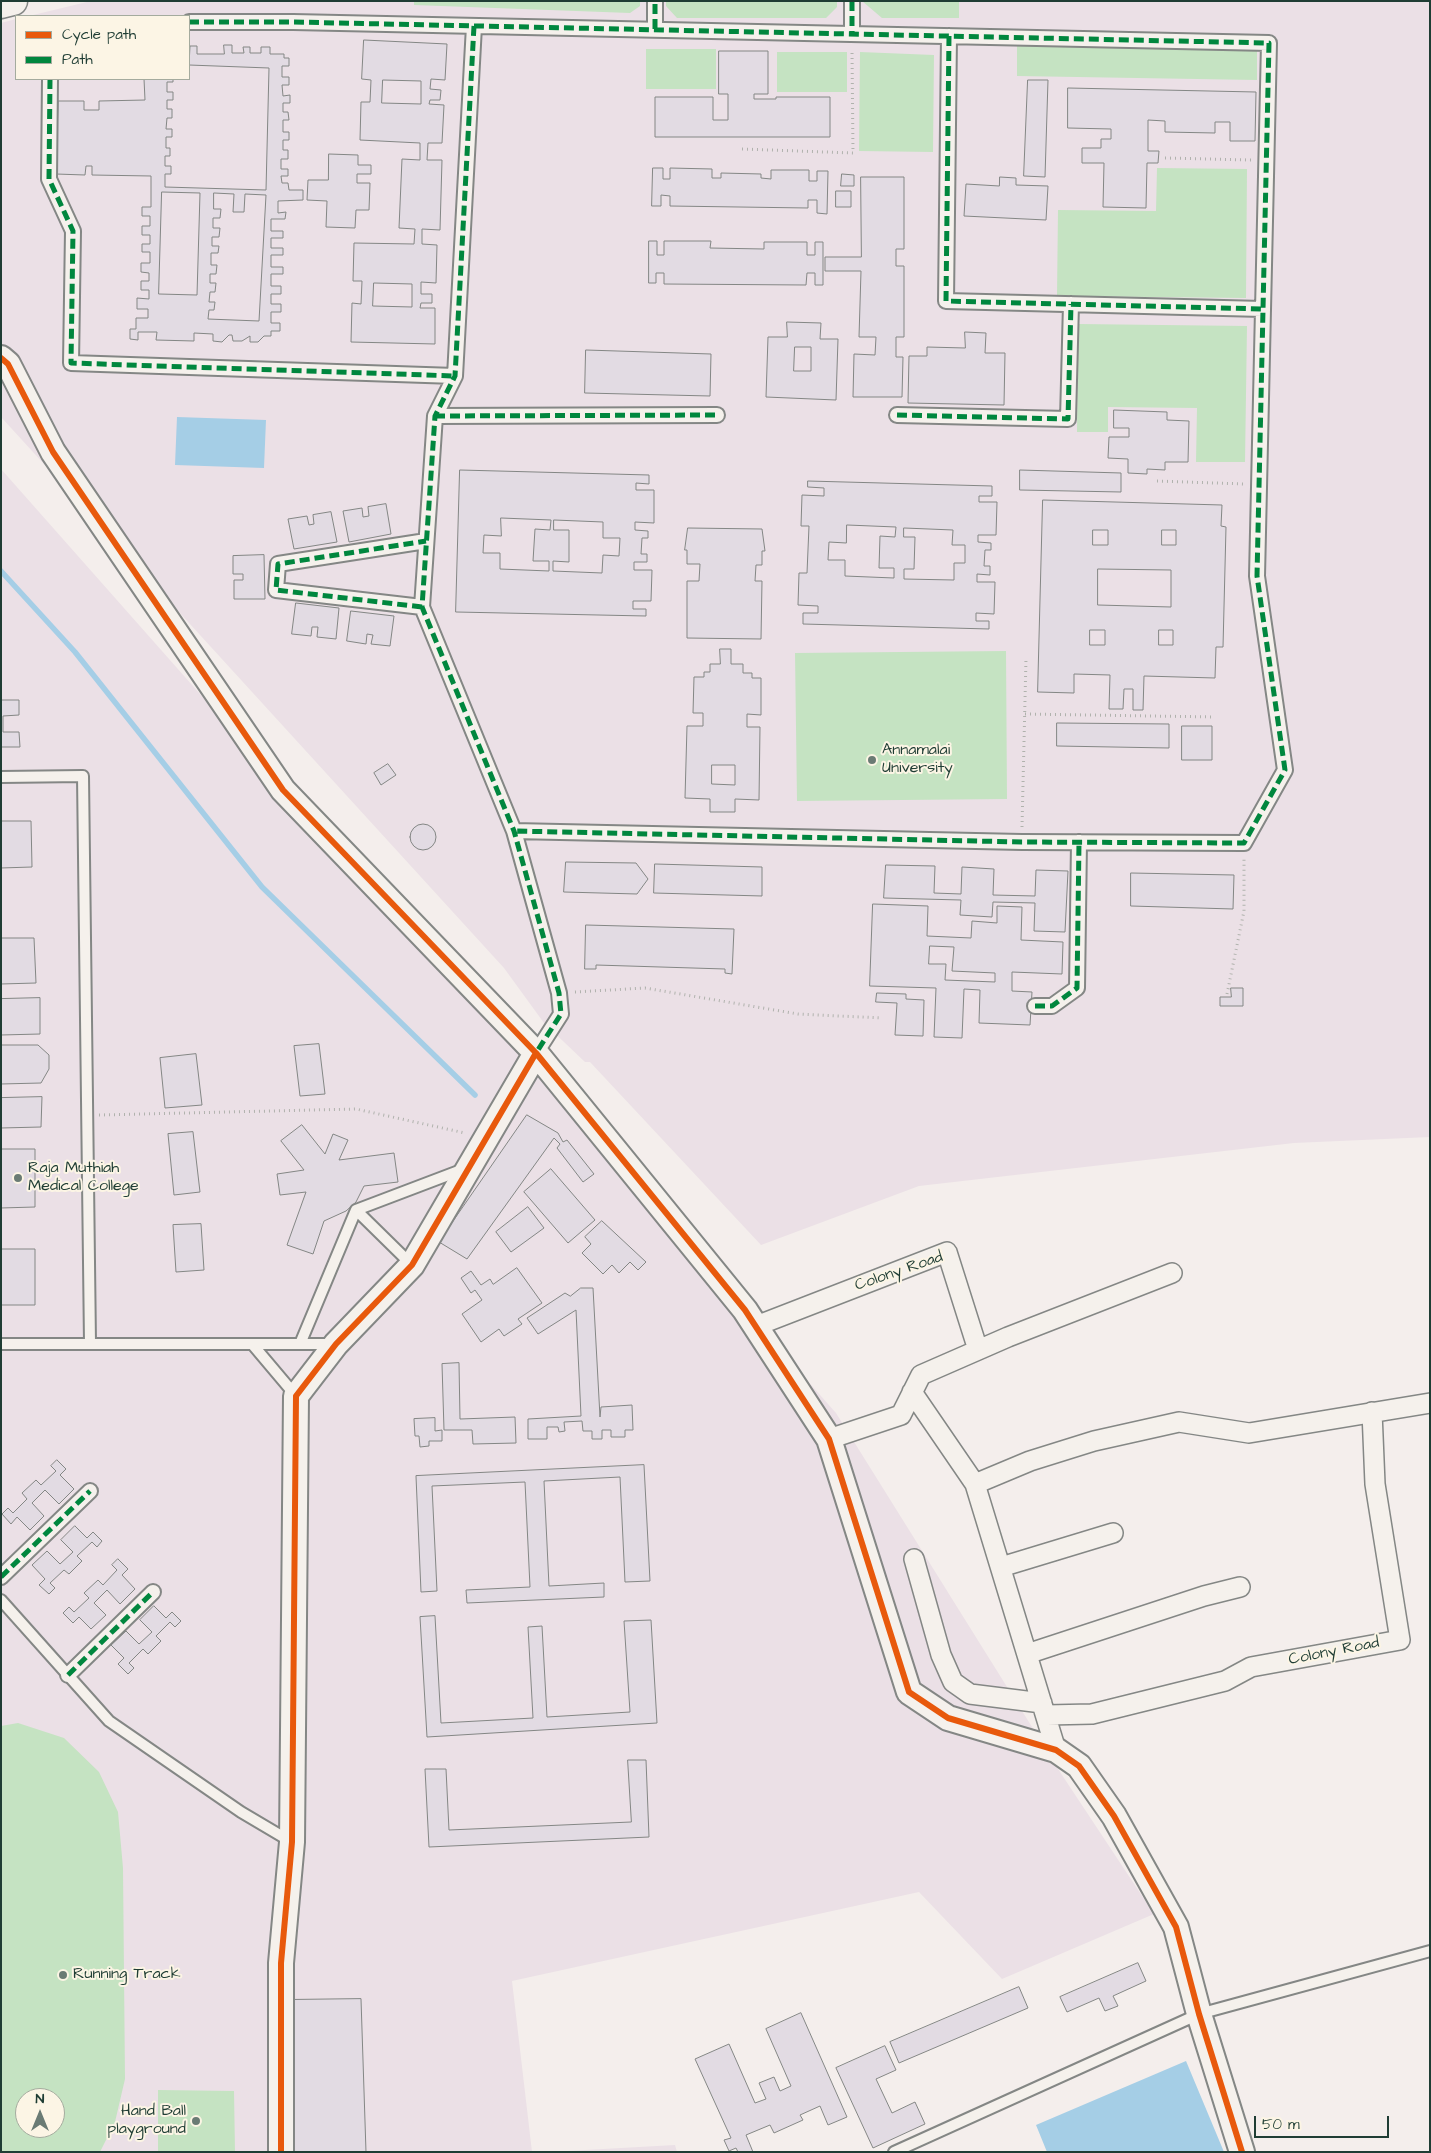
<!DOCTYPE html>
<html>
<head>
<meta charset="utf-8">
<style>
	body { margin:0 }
	#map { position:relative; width:1431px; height:2153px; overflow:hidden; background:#f4eeec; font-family:"Architects Daughter",sans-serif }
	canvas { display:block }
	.frame { position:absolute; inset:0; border:2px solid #1f3d34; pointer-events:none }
	.legend { position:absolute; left:15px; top:15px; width:175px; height:65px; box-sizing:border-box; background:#fcf5e5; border:1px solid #a4ab9e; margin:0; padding:6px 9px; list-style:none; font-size:15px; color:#1f3d34 }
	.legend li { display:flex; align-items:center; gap:10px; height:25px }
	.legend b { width:25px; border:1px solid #a4ab9e }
	.north { position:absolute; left:15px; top:2088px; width:50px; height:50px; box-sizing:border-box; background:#fcf5e5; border:1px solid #a4ab9e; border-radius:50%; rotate:0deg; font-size:14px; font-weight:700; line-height:20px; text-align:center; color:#1f3d34 }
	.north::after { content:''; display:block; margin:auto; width:18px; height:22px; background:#6a7b74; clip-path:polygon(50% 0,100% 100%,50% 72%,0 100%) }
	.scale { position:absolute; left:1254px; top:2116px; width:135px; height:22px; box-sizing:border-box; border:2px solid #1f3d34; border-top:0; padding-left:6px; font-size:15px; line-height:18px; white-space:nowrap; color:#1f3d34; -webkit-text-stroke:4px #fcf5e5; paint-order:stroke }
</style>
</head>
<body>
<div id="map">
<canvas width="1431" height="2153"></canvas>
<div class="frame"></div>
<ul class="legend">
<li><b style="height:6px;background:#e8590c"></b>Cycle path</li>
<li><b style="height:6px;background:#00873e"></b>Path</li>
</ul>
<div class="north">N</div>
<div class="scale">50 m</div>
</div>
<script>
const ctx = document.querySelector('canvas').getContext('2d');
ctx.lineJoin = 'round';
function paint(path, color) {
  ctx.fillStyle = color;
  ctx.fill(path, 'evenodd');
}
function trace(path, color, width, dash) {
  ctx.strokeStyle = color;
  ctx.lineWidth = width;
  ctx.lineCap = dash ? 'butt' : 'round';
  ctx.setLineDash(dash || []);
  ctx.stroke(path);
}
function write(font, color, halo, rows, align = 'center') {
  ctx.font = font + ' "Architects Daughter",sans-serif';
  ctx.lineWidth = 4;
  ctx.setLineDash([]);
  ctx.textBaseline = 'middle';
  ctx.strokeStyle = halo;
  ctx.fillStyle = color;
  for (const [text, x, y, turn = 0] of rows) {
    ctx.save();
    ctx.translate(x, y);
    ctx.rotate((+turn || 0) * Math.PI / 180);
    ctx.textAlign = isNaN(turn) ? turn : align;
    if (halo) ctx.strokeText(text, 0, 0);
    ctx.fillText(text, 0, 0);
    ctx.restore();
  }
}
const built = new Path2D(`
	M91,1H1430V1137L1294,1143L919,1186L761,1245L590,1062H585L544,1023L504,968L1,417V23L16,19V79H189V16H29Z
	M1,469L836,1413L1062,1775L1154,1914L1002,1979L919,1892L512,1981L532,2152H1ZM25,2098H55V2128H25Z
	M675,2145L677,2152H549Z`);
const green = new Path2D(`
	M414,1H640V6L630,13L414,5Z
	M666,1H837V7L826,18H677L666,6Z
	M862,1H959V18H882Z
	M1017,42L1257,46V80L1017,76Z
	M646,49H716V89H646Z
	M777,52H847V92H777Z
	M860,52L934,55L933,152L859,151Z
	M1157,168L1247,169L1246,298L1057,296L1058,210L1156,211Z
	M1078,324L1247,326L1245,462H1196L1197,408L1108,407V432H1077Z
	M1006,651L1007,799L797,801L795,653Z
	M18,1723L64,1738L99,1772L118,1812L123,1868L125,2079L115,2122L100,2152H1V1726ZM25,2098H55V2128H25Z
	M158,2090L234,2091L235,2152H158Z`);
const water = new Path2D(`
	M177,417L266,420L264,468L175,465Z
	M1186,2061L1224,2152H1047L1036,2125Z`);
const stream = new Path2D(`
	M1,571L75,652L262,887L475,1095`);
const building = new Path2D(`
	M364,40L447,44L445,80L431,79L430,89L441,90L440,100H430L429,104L444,105L442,143H428L427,160H442L440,230L422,229V244L437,245L436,283L421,282V294H432V303H421L420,308H435V344L351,342L352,303L361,304L362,281H353L354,243L414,244L415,229L399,228L402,159L420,160V143L360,140L361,102H370L371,80L362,79ZM383,80L421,81V104L382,103ZM374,283L412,284V307L373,306Z
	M224,45H232V53H244L243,47H250V53H261V47H270V54H284V58H289V66H282V77H289V85H282L283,96L290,95V103H283V112H288L289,120H283V132H289V140H283V150H288V159H281V169H288V176H281L282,183H288L289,190H303V200L278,201V213L286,212L285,219H271V231H283V238H271V248H283V255H271V267H283V274H271V286H281V294H271V304H281V312H271V323H280V331H271V336H264L258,342H250V336L242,341H233L232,335H229L222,342L213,341V334L194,333V341L156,340L157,332H138V340L130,339V329H136V318H148V309H137V298L149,299V290H141V281H149V273L141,272V263H150V252H142V244H150V235H142V226H150V216H142V207H151V176L92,175V166H86L85,175L56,174L58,101H84V110H99V101L145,100L144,79H173V82H167V92H173V100H167V109H172V118H167L166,129H172V137H166V148H170V156H165V166H171V174H165V187L266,190L269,68L189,65L190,46H197V54H224ZM162,192L200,193L197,295L159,294ZM214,193L234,194L233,212H244L245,194L266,195L259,321L208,319L209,310H214L215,302H209L210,292H215L216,283H210V274H216L217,265H211V253H218L219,246H212V237H219L220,228H213V218H220L221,209H214Z
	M719,51H768V94H754V99H776V97H830V137H655V97H713V120H728V94H719Z
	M1028,80H1048L1045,177L1024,176Z
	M1068,88L1256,92L1255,141H1230V122H1215V133L1165,132V121L1148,120V151H1159L1158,163H1147L1146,208L1103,207L1104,163H1082V148H1101V139H1111V129L1068,128Z
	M329,154L358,155V165H371V174H357V183H370L369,210H356L355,228L326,227L327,201L307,200L308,180H328Z
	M653,168H663V179H670V168L712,169V178H721V173L761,174V178L771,179V170H809V181H817V171H828L827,214L817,213V200H808V208L670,206V196L661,195V206H652Z
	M842,174L854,175V186H841Z
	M861,177H904V249H896V266H904V337H896V357H903L902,397H853L854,354L875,355L876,337H859L861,271H825V257H861Z
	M1000,177L1016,178V185L1048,186L1046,220L964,216L966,184L999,186Z
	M836,191H851V207H836Z
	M649,241H657V255H664V241H711L710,248L764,249V242H807V255H815V242H823V285H815V273H807L806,285L664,284V273H656V283H649Z
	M787,322L821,323L820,339H838L836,400L766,397L768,337H787ZM795,347H811V371H794Z
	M965,332L986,333L985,353H1005L1004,405L908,403L909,356H927V347L965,348Z
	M586,350L711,354L710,396L585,393Z
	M1114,410L1167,412V420L1189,421L1188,462H1165V470L1147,469V474L1128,473V459L1108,458L1109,437H1129V428H1114Z
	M460,470L649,475V484L636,483V490H654V523L635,522V530L648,531V538H642L641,554H647V562H634V570H652L651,601H633V609H646V616L456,612ZM501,518L551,520L550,530L535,529L533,561H549V571L500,569V553H483L484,535L501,536ZM554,520L603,522V538H620L619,556L603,555L602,573L553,571V561L569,562V530H554Z
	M1020,470L1121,473V492L1020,490Z
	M808,481L992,486V496H979V502H997L996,535H978V542L991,543V550H985L984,566H990V575L977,574V582H995L994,614L976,613V621H989V629L803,624V613H818V606L798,605L799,573H807L809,526H801L802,495L824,496V488L808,487ZM847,525L896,527L895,537L880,536L879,568H894V578L845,576V560H828L829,542L846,543ZM904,528L953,530L952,545H965V563H954V580L904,579V569H914L915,537H904Z
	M1043,500L1222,505L1221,526L1226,527L1223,647H1216L1215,678L1144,676L1143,710H1133V689H1124L1123,709H1109L1110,675L1074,674V693L1038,692ZM1093,530H1108V545H1093ZM1162,530H1176V545H1162ZM1098,569L1171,570V607L1098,605ZM1090,630H1105V645H1090ZM1159,630H1173V645H1159Z
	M386,504L391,534L349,542L343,511L362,508L363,517L369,516L368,507Z
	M331,512L337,542L294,549L288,519L307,516L309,525L314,524L313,515Z
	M688,528L762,529L765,551H762V565H756L755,581H762L761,639L687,638V581H699L700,564H687V550H685Z
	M264,555L265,599H234V580H243V574H233V556Z
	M296,603L339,608L336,639L317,637L318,627H312L311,636L292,634Z
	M351,611L394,616L390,646L371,644L373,635L367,634L366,644L347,641Z
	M720,649H731V664H743V673H752V678H761V715L747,714V727H760L759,800L735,799V812H710V799L685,798L687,726H703V713H693L694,677H704V672H710V664H720ZM712,765H735V785L712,784Z
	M1,700H19V715L3,716V732H19L20,747H1Z
	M1057,723L1169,724V748L1057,746Z
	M1182,726H1212V760H1182Z
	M388,764L396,775L381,785L374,773Z
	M1,821H31L32,867L1,868Z
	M410 837a13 13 0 1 1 26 0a13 13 0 1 1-26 0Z
	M566,862L636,863L648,879L637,894L564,892Z
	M655,864L762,867V896L654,893Z
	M886,865L935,866L934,893L961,894L962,867L994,869L993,895L1035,896L1036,870L1068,871L1065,932L1034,931L1035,903L993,902L992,917L960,915L961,900L884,898Z
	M1131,873L1234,875L1233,909L1131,906Z
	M873,904L928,906L927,936L971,938L972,921L997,923V906L1022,907L1021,940L1063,942L1062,974L1012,972V991L1032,992L1030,1025L979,1023L980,990L964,989L962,1038L934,1037L936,988L870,986ZM930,946L954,947L952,971L995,973V982L945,980L946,964H929Z
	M586,925L734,929L732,974L725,973V969L596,965V969H585Z
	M1,938H34L36,983L1,984Z
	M1231,988H1243V1006H1220V997H1231Z
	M877,993L906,994V999L924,1000L923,1036L895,1035L897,1003L876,1002Z
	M40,998V1034L1,1035V999Z
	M319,1044L325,1094L300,1096L294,1046Z
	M1,1045H38L49,1055V1069L41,1083L1,1084Z
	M196,1054L202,1105L165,1108L160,1058Z
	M42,1097L41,1127L1,1128V1098Z
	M527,1115L558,1133L563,1142L567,1140L594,1174L583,1182L557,1148L560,1144L554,1138L467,1259L439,1242Z
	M302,1125L325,1154L333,1134L348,1140L339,1160L394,1153L398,1182L364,1186L356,1202L346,1211L324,1221L313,1254L287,1245L306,1192L280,1195L277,1174L304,1170L281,1141Z
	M193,1132L200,1192L174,1195L168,1134Z
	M1,1149H35V1207L1,1208Z
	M551,1169L595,1220L568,1243L524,1192Z
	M528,1207L544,1228L511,1252L496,1232Z
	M602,1221L646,1262L638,1270L630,1262L619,1273L612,1265L603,1274L582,1253L591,1244L585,1237Z
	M201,1224L204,1270L176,1272L173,1225Z
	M1,1249H35V1305H1Z
	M517,1268L542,1303L518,1319L522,1324L504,1336L499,1329L481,1342L462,1314L482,1300L475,1290L471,1293L461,1278L471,1271L481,1285L490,1279L493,1284Z
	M581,1288H593L600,1417L601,1407L632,1405L633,1430H625V1437H611V1430H602V1439H592V1431H583L582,1421L564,1422L565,1431L559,1432L558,1427H547V1439H528V1419L581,1416L576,1310L538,1334L527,1318L565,1293L570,1296Z
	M459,1363L460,1419L515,1417L516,1443L473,1444L472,1430H444L442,1364Z
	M435,1418V1431L442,1430V1441H429V1446L420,1447L419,1436H415L414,1419Z
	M57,1460L66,1469L60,1475L74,1489L59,1504L45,1490L32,1503L44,1516L30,1530L17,1517L11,1524L2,1514L8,1508L13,1513L27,1499L22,1493L36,1480L41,1485L56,1471L51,1466Z
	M644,1465L650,1581L625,1582L620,1477L544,1481L549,1586L604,1583V1597L467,1603L466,1590L530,1587L525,1482L432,1486L437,1591L421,1592L416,1476Z
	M75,1526L87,1538L93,1532L102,1541L97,1547L92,1542L77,1556L82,1561L69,1574L64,1570L50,1583L55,1588L49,1594L39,1585L45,1579L32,1565L47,1551L60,1564L73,1552L61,1540Z
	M118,1559L128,1569L122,1575L135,1589L120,1604L107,1590L94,1603L106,1615L91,1629L79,1617L73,1623L63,1613L69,1607L74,1612L89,1598L84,1593L98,1580L103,1585L117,1570L112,1565Z
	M154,1606L166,1618L172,1612L181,1621L175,1627L170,1622L156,1636L161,1641L148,1654L143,1649L129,1663L134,1668L128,1674L118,1664L124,1658L111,1645L126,1631L139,1644L152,1632L140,1620Z
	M435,1616L441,1723L533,1718L528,1627L542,1626L547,1717L630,1712L624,1621L651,1620L657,1723L427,1737L420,1617Z
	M628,1760H646L649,1837L429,1847L425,1769H446L449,1830L631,1822Z
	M1138,1963L1146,1981L1113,1996L1118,2006L1105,2011L1099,1998L1067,2012L1060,1997Z
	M1019,1987L1028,2008L899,2063L890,2042Z
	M361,1999L366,2152H287L283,2000Z
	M801,2013L847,2117L828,2125L820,2106L800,2115L803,2120L774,2133L770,2125L746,2135L753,2152H738L736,2148L729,2151L724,2140L731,2138L695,2059L729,2044L755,2103L766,2099L759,2083L774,2077L780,2091L791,2086L766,2029Z
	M885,2046L896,2070L876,2079L892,2113L915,2102L925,2124L873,2148L836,2068Z`);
const path = new Path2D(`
	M742,149L853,153L852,50
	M1165,158L1251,160
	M1157,481L1244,484
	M1025,714L1215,717
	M1022,827L1026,658
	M575,992L645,988L798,1014L882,1018
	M1227,994L1244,911V857
	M99,1115L356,1109L465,1133`);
const service = new Path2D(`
	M1,777L83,776L90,1343
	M356,1210L412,1265
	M1,1344H335
	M300,1344L356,1210L464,1169
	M253,1345L296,1396
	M1,1600L109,1721L241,1812L290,1841
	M894,2152L1199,2014L1430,1951`);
const pedestrian = new Path2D(`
	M852,1V34
	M189,22H293L1269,43L1257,576L1285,770L1244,843L1022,842L514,831
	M474,26L455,376L435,416L422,607L514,831L559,993L561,1014L536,1053
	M655,29V1
	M949,36L946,301L1263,309
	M50,79L49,179L73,231L71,363L455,376
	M897,415L1068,419L1071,304
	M435,416L717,415
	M422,607L276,590L278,564L426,541
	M1035,1006H1052L1077,988L1079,842
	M1,1577L90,1491
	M68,1675L153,1592`);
const minor = new Path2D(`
	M756,1326L947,1252L978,1350
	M912,1392L975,1484
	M829,1439L901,1415L921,1375L1008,1337L1172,1273
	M914,1559L941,1655L953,1682L970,1694L1042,1703
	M1001,1567L1113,1533
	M1027,1654L1204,1596L1240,1587
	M1047,1715L1092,1714L1225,1681L1251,1667L1400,1640L1375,1484L1372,1412
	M1056,1750L975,1484L1030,1461L1094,1441L1179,1422L1249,1433L1430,1403`);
const tertiary = new Path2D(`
	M1,358L8,364L53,452L283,790L536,1053L745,1310L829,1439L909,1692L948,1718L1056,1750L1079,1766L1114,1816L1176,1927L1199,2014L1242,2152
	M281,2152V1963L292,1842L296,1396L336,1344L412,1265L536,1053`);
const secondary = new Path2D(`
	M1,4L13,1`);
const quiet = new Path2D(`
	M852,1V34
	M189,22H293L1269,43L1257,576L1285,770L1244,843L1022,842L514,831
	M474,26L455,376L435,416L422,607L514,831L559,993L561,1014L536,1053
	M655,29V1
	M949,36L946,301L1263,309
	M50,79L49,179L73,231L71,363L455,376
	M897,415L1068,419L1071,304
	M435,416L717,415
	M422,607L276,590L278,564L426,541
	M1035,1006H1052L1077,988L1079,842
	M1,1577L90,1491
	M68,1675L153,1592`);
const cycleway = new Path2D(`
	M1,358L8,364L53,452L283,790L536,1053L745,1310L829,1439L909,1692L948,1718L1056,1750L1079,1766L1114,1816L1176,1927L1199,2014L1242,2152
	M281,2152V1963L292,1842L296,1396L336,1344L412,1265L536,1053`);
const markers = [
	[872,760,5,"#6a7b74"],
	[18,1178,5,"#6a7b74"],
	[63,1975,5,"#6a7b74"],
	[196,2121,5,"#6a7b74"]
];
const poiNames = [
	["Annamalai",882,751],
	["University",882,769],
	["Raja Muthiah",28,1169],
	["Medical College",28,1187],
	["Running Track",73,1975],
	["Hand Ball",186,2112,"right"],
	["playground",186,2130,"right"]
];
const streetNames = [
	["Colony Road",899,1272,-19],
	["Colony Road",1334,1652,-11]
];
paint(built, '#ebe0e6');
paint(green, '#c5e3c2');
paint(water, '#a5cee6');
trace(stream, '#a5cee6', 5.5);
paint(building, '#e2dbe3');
trace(building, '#848785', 1);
trace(service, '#848785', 14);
trace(pedestrian, '#848785', 18);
trace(minor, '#848785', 22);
trace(tertiary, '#848785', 28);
trace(secondary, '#848785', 31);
trace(path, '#b0b2ad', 3, [1, 4]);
trace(service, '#f5f1ec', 10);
trace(pedestrian, '#f5f1ec', 14);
trace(minor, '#f5f1ec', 19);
trace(tertiary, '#f5f1ec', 24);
trace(secondary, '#f5f1ec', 28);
trace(quiet, '#00873e', 5, [10, 5]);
trace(cycleway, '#e8590c', 6);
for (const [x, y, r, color] of markers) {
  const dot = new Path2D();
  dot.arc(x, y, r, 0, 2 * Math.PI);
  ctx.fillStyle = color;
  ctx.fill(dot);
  trace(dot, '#fcf5e5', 2);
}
write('16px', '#1f3d34', '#fcf5e5', poiNames, 'left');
write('16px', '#1f3d34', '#fcf5e5', streetNames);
</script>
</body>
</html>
